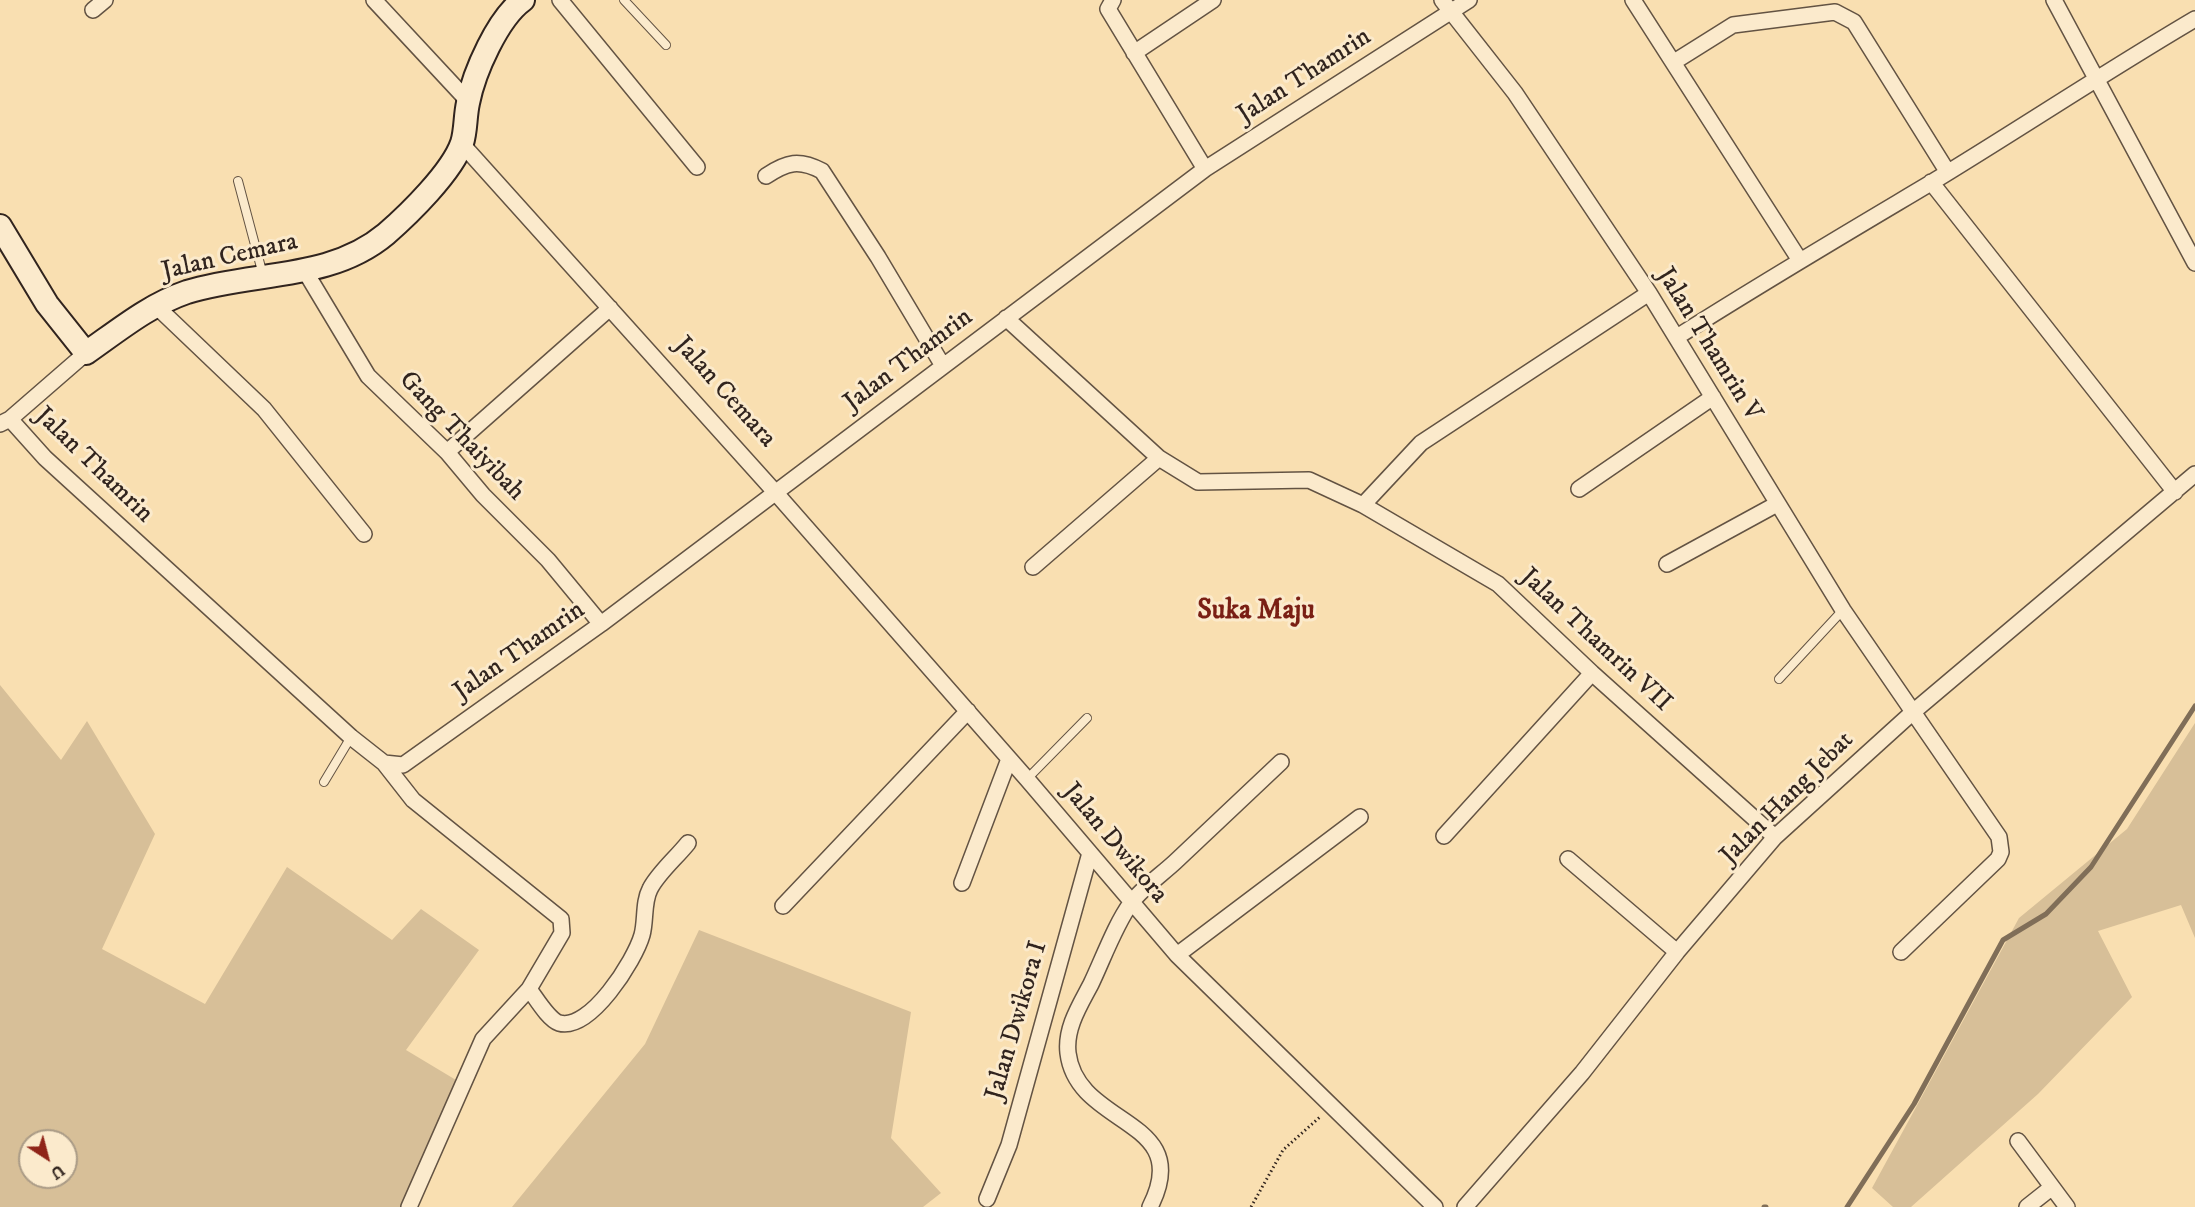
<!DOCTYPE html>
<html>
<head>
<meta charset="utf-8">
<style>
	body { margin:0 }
	#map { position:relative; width:2195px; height:1207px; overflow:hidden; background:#f9dfb1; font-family:"IM FELL DW Pica",serif }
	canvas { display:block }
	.north { position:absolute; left:18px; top:1129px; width:60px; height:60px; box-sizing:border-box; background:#fbeacc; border:2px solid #aa9b86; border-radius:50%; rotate:144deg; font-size:16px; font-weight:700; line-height:24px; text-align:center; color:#31241e }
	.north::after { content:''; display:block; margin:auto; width:21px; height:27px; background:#8f2418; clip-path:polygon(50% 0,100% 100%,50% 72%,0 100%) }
</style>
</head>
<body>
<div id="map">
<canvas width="2195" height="1207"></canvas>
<div class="north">U</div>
</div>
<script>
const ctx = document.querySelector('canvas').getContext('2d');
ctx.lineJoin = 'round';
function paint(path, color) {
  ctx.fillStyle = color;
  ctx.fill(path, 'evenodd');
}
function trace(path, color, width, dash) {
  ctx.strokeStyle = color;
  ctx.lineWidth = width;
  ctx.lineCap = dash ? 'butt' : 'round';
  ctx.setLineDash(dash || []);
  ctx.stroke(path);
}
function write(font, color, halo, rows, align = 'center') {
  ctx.font = font + ' "IM FELL DW Pica",serif';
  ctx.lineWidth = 6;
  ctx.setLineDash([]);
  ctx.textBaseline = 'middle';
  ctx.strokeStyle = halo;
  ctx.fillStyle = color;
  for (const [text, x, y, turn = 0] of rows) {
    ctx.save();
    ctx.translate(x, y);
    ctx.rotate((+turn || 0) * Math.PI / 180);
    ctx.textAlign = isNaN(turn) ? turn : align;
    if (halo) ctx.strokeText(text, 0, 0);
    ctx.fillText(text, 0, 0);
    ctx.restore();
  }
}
const green = new Path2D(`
	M0,685L61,760L87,721L155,834L102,949L205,1004L287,867L392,940L421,909L479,950L406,1050L456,1080L402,1207H0ZM30,1141H66V1177H30Z
	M2195,723V938L2181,905L2098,931L2132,997L2038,1094L1911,1207H1893L1872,1188L2019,918L2127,829Z
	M699,930L911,1012L891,1138L941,1193L923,1207H512L645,1044Z`);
const stream = new Path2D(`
	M1764,1207H1766
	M1847,1207L1914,1104L2003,940L2046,914L2091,867L2195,706`);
const path = new Path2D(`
	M1251,1207L1283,1150L1321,1116`);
const lane = new Path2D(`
	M624,0L666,45
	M238,181L263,275
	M1779,679L1843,610
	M1027,779L1087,718
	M324,782L351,737`);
const street = new Path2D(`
	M374,0L468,101
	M560,0L697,167
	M1113,0L1108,9L1205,169
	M1442,0L1515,93L1649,293L1843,610L1999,837L2001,852L1998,859L1901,952
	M1633,0L1799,259
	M2054,0L2195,263
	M93,10L105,0
	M1134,53L1213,0
	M1674,62L1733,25L1835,12L1854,22L1947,171
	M462,144L775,492L1027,779L1177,955L1435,1207
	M766,176C787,162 799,159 822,171L878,257L943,366
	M1931,182L2175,492
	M305,271L368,376L447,452L483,495L548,560L601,624
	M155,305L264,409L364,534
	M1006,318L1159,458L1198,482L1309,480L1363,505L1498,584L1592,673L1775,837
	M1677,337C1760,284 1845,234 1929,184C2018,130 2105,72 2195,19
	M10,419L45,458L351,737L384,763L403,765L601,624L1205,169L1469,0
	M0,424L10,419L86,353
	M447,452L610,308
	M1579,489L1713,397
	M1363,505L1421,443L1649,293
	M1667,564L1777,504
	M1033,567L1159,458
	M384,763L413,800L561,919L562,933L529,989L483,1039L409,1207
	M1444,836L1592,673
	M1568,859L1677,952
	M962,883L1009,759
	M783,906L968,711
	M1177,955L1360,817
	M529,989C536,998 548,1019 559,1023C590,1032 635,960 642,935C646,921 643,902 650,889C658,873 677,857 688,843
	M2018,1141L2067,1207
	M987,1199L1009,1145L1090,853
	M1150,1207C1196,1117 1077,1128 1068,1053C1065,1028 1080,1005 1091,984C1103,959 1115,925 1131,903C1142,888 1161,875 1175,862C1210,829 1246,795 1281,762
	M1465,1207L1582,1073L1677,952L1775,837L1913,712L2195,474
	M2027,1207L2051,1188`);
const secondary = new Path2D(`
	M0,226L47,304L86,353C119,330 149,305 187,292C254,271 330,281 386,234C409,214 452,172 462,143C466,131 465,116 468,103C474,72 498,18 523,0`);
const streetNames = [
	["Jalan Thamrin",1305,77,-33],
	["Jalan Cemara",230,258,-13],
	["Jalan Thamrin V",1708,345,58],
	["Jalan Thamrin",909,361,-37],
	["Jalan Cemara",724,393,48],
	["Gang Thaiyibah",461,437,46],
	["Jalan Thamrin",93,466,44],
	["Jalan Thamrin VII",1595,641,43],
	["Jalan Thamrin",520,652,-35],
	["Jalan Hang Jebat",1788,799,-45],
	["Jalan Dwikora",1114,844,50],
	["Jalan Dwikora I",1018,1021,-74]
];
const quarterNames = [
	["Suka Maju",1256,612]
];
paint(green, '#d7bf98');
trace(stream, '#806e58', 5);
trace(lane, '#635343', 10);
trace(street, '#635343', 18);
trace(secondary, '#31241e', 26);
trace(path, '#31241e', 3, [1.5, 3]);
trace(lane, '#fbeacc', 8);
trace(street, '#fbeacc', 15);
trace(secondary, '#fbeacc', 22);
write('26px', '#31241e', '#fbeacc', streetNames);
write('bold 28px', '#7a1f14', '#fbeacc', quarterNames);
</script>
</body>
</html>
